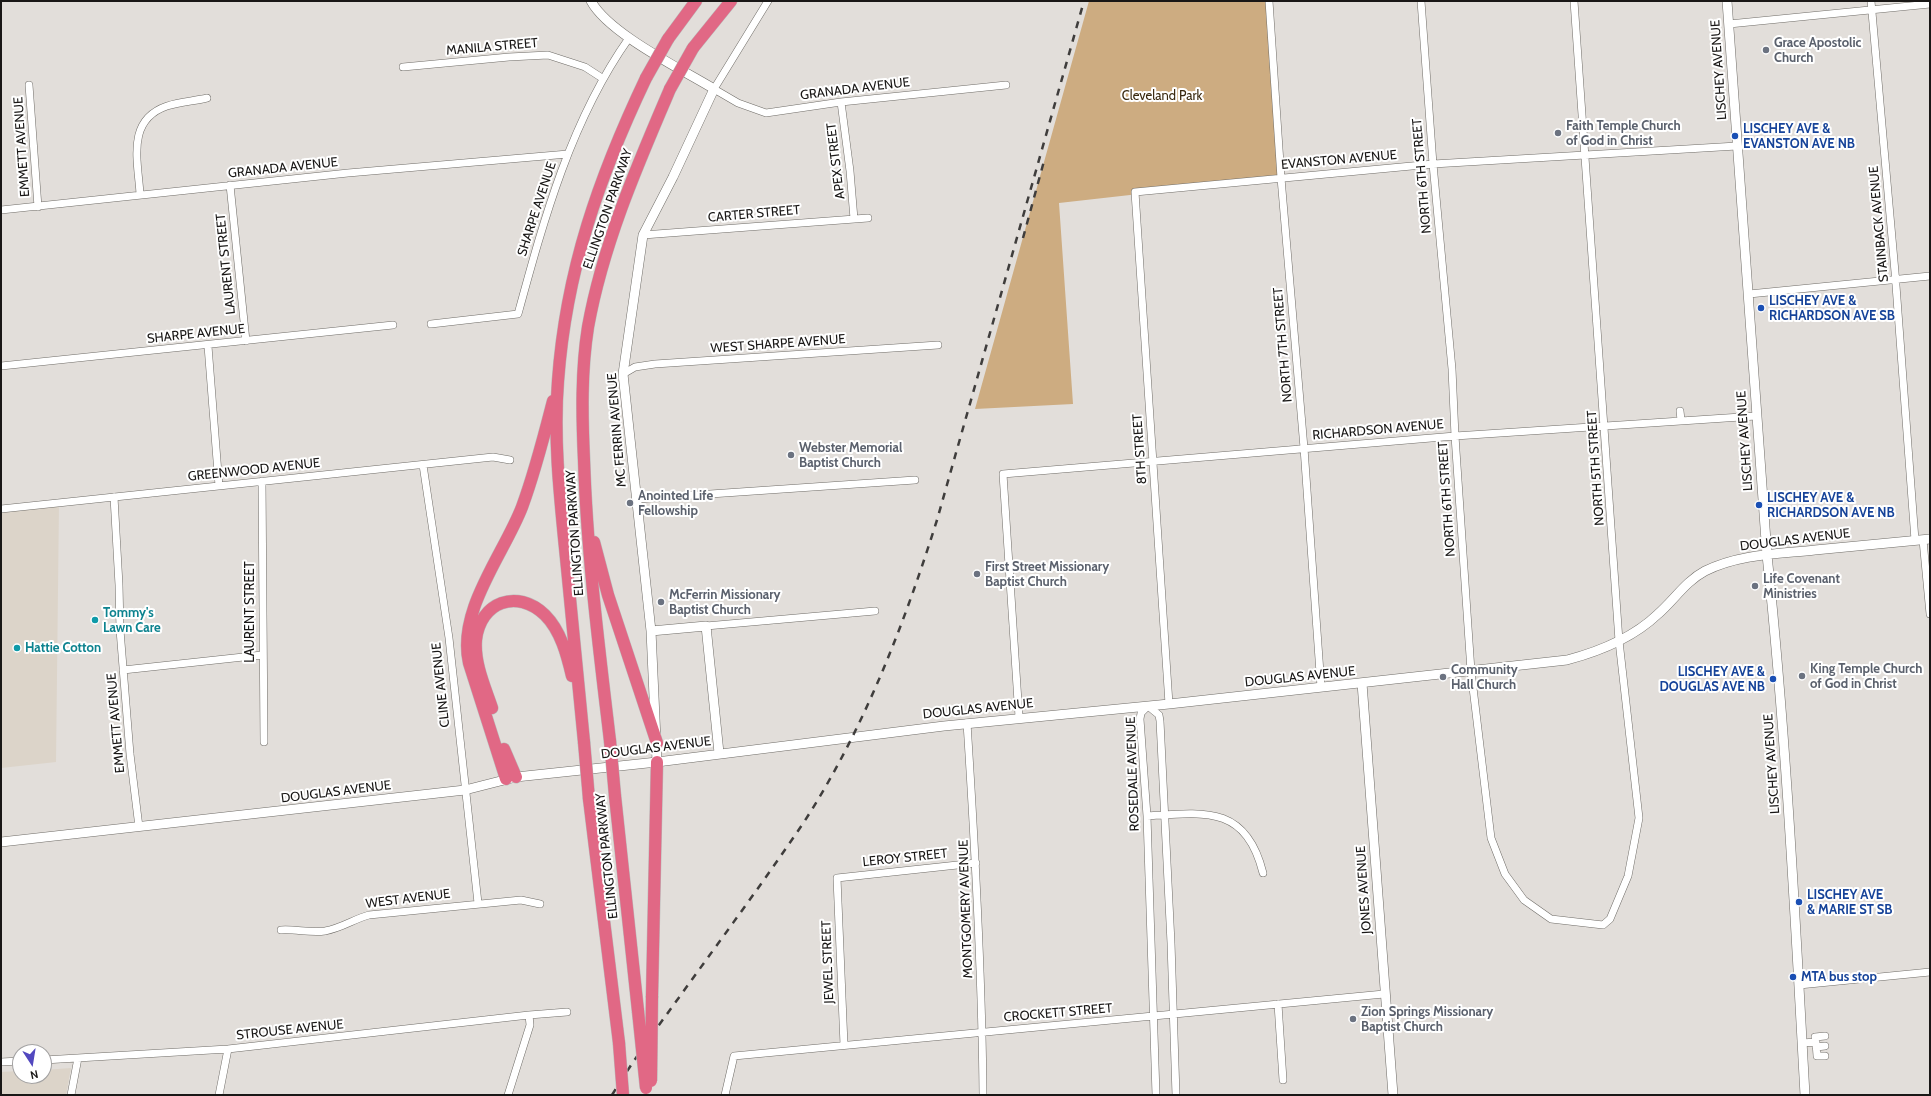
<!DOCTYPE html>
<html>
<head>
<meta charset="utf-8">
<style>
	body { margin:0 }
	#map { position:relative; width:1931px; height:1096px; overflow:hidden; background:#e2deda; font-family:Cabin,sans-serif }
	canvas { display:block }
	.frame { position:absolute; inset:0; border:2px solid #191716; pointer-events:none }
	.north { position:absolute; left:12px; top:1044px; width:40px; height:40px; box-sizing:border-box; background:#fff; border:1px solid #a3a2a2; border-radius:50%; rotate:168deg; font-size:11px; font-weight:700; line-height:16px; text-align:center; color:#191716 }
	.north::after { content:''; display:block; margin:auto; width:14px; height:18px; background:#5248bf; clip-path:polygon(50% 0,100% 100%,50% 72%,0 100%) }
</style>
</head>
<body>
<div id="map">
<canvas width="1931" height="1096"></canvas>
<div class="frame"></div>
<div class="north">N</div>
</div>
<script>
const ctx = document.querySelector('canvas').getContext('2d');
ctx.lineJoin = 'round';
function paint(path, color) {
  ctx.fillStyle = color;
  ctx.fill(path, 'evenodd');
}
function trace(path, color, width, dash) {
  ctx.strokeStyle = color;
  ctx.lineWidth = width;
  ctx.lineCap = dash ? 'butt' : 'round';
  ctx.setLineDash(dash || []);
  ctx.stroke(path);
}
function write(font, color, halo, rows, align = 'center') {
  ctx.font = font + ' Cabin,sans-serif';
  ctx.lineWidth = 4;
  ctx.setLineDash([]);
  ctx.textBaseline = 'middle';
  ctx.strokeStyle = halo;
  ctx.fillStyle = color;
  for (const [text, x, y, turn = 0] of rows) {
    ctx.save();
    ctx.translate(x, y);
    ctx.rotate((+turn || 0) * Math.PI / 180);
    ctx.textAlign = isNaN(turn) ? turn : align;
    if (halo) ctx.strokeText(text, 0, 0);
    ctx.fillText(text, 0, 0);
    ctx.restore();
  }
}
const built = new Path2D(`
	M59,503L56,762L1,768V509Z
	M71,1068L66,1095H1V1072L20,1071V1076H44V1070Z`);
const green = new Path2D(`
	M1089,1H1269L1281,178L1059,203L1073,404L975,409Z`);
const street = new Path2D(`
	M768,1L714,89L738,103L766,113L841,102L1006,85
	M1269,1L1281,178L1304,448L1321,687
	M1421,1L1433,164L1452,369L1455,436L1471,671L1491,838L1505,874L1524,900L1551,919L1603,925L1610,919L1628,876L1639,818L1619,641L1574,1
	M1871,1L1895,272L1915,540
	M1729,24L1930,4
	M403,67L509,57L548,55L585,67L602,78
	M29,85L38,207
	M841,102L850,171L854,219
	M230,185L246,341
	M140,194C138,161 126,120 167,106C180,102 194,101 207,98
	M1,210L348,173L568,154
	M643,235L868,218
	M1749,294L1930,276
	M431,324L518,314C544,219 571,120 629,38
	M208,346L219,486
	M1,366L393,325
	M623,374L635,367L655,364L938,345
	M1680,411L1681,420
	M423,465L449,638L478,903
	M262,481L264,742
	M114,497L119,585L120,630L130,754L139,827
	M637,499L915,480
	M1,509L493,457L510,460
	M1923,540L1930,614
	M706,626L875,611
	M123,670L262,655
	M1169,704L1135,192L1433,164L1737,146
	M1019,717L1003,474L1455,436L1756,416
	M967,723C975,847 982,971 983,1095
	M1147,816C1204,812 1246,805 1263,873
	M281,930C296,929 310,933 325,931C342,928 354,919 369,915L521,900L540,904
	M1799,985L1930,972
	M1278,1004L1283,1080
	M529,1015L567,1012
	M1816,1042L1815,1037L1825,1036
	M1802,1043L1816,1042L1817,1056H1825
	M844,1045L837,878L976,863
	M1816,1047L1825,1046
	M44,1060L228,1049L529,1015L530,1025L508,1095
	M1,1062L20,1061
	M71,1095L78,1058
	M219,1095L228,1049
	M725,1095L734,1056L1384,994
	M1156,1095L1147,816L1140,719L1141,713L1148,706L1159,715L1160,721L1171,943L1176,1095`);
const secondary = new Path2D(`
	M591,1C608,33 681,69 714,89L673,177L643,235L623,374L651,631L657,762
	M1727,1L1767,555C1786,734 1795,915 1805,1095
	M651,631L706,626L719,753
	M1362,683L1393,1095
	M1,842L465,790L516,777L657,762L944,726L1169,704L1567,660C1601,651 1633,638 1658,614C1674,600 1686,581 1705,571C1739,554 1778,554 1815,550C1853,546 1892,543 1930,539`);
const highway = new Path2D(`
	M668,39L696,1
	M693,48L731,1
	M594,542L608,595L657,743
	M492,708C485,687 474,663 476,640C480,602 517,588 545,615C561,631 567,655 572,676
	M610,741C599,648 587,554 584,460C582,416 581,371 588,327C603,244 637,166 670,89
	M584,742C578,684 573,626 567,568C561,506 553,443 558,381C566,270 599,177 646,78
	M504,749L516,777
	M506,779L469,663C457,610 504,554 522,507C535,472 544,436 553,401
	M615,796L638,1011
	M589,799L619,1043
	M652,996L657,762`);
const rail = new Path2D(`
	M1023,238L1044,161
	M612,1095C635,1057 662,1021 688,985C727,931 767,877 804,822C864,729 904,625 937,520L1084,1`);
const highwayBridge = new Path2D(`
	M646,78L668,39
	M670,89L693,48
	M610,741L615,796
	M584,742L589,799
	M638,1011L646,1088
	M619,1043L623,1095
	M651,1081L652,996`);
const markers = [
	[1766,50,4,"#6b7280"],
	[1558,133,4,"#6b7280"],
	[1735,136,4,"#1a4fb4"],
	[1761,308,4,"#1a4fb4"],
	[791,455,4,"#6b7280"],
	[630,503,4,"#6b7280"],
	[1759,505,4,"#1a4fb4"],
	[977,574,4,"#6b7280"],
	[1755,586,4,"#6b7280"],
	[661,602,4,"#6b7280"],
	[95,620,4,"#0f9aa8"],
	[17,648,4,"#0f9aa8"],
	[1802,676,4,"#6b7280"],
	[1443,677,4,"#6b7280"],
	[1773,679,4,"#1a4fb4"],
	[1799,902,4,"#1a4fb4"],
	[1793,977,4,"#1a4fb4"],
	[1353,1019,4,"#6b7280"]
];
const worshipNames = [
	["Grace Apostolic",1774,43],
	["Church",1774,58],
	["Faith Temple Church",1566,126],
	["of God in Christ",1566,141],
	["Webster Memorial",799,448],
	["Baptist Church",799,463],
	["Anointed Life",638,496],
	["Fellowship",638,511],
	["First Street Missionary",985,567],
	["Baptist Church",985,582],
	["Life Covenant",1763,579],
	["Ministries",1763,594],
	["McFerrin Missionary",669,595],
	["Baptist Church",669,610],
	["King Temple Church",1810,669],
	["of God in Christ",1810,684],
	["Community",1451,670],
	["Hall Church",1451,685],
	["Zion Springs Missionary",1361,1012],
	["Baptist Church",1361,1027]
];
const streetNames = [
	["MANILA STREET",492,47,-5],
	["LISCHEY AVENUE",1719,70,-94],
	["GRANADA AVENUE",855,89,-7],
	["EMMETT AVENUE",22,147,-94],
	["EVANSTON AVENUE",1339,160,-5],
	["APEX STREET",836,161,-97],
	["GRANADA AVENUE",283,168,-6],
	["NORTH 6TH STREET",1422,176,-95],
	["SHARPE AVENUE",537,209,-72],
	["ELLINGTON PARKWAY",608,209,-71],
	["CARTER STREET",754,214,-5],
	["STAINBACK AVENUE",1879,224,-95],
	["LAURENT STREET",226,264,-96],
	["SHARPE AVENUE",196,334,-6],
	["WEST SHARPE AVENUE",778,344,-4],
	["NORTH 7TH STREET",1283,345,-95],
	["MC FERRIN AVENUE",617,430,-95],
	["RICHARDSON AVENUE",1378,430,-5],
	["LISCHEY AVENUE",1745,441,-94],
	["8TH STREET",1140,449,-94],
	["NORTH 5TH STREET",1596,468,-94],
	["GREENWOOD AVENUE",254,470,-6],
	["NORTH 6TH STREET",1447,499,-94],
	["ELLINGTON PARKWAY",575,533,-94],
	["DOUGLAS AVENUE",1795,540,-7],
	["LAURENT STREET",250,612,-90],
	["DOUGLAS AVENUE",1300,677,-6],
	["CLINE AVENUE",441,685,-96],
	["DOUGLAS AVENUE",978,709,-6],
	["EMMETT AVENUE",116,723,-95],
	["DOUGLAS AVENUE",656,748,-7],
	["LISCHEY AVENUE",1772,764,-94],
	["ROSEDALE AVENUE",1133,774,-92],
	["DOUGLAS AVENUE",336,792,-7],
	["ELLINGTON PARKWAY",607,856,-96],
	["LEROY STREET",905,858,-6],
	["JONES AVENUE",1364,890,-94],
	["WEST AVENUE",408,899,-7],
	["MONTGOMERY AVENUE",966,909,-92],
	["JEWEL STREET",828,962,-92],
	["CROCKETT STREET",1058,1013,-5],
	["STROUSE AVENUE",290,1030,-6]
];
const parkNames = [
	["Cleveland Park",1162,96]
];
const transitNames = [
	["LISCHEY AVE &",1743,129],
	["EVANSTON AVE NB",1743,144],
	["LISCHEY AVE &",1769,301],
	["RICHARDSON AVE SB",1769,316],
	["LISCHEY AVE &",1767,498],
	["RICHARDSON AVE NB",1767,513],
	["LISCHEY AVE &",1765,672,"right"],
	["DOUGLAS AVE NB",1765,687,"right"],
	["LISCHEY AVE",1807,895],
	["& MARIE ST SB",1807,910],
	["MTA bus stop",1801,977]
];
const cultureNames = [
	["Tommy's",103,613],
	["Lawn Care",103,628],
	["Hattie Cotton",25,648]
];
paint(built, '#dcd4c9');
paint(green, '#cdac81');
trace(street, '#6f6c67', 8);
trace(secondary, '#6f6c67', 10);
trace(highway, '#bab9b9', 13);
trace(street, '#fff', 7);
trace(secondary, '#fff', 9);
trace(highway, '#e16885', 12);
trace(rail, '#3f3d3c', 2.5, [7, 7]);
trace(highwayBridge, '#bab9b9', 13, []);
trace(highwayBridge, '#e16885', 12);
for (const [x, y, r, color] of markers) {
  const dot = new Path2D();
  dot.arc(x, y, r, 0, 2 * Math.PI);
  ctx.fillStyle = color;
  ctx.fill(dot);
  trace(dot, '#fff', 1.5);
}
write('bold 13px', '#5b616d', '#fff', worshipNames, 'left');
write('13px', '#191716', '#fff', streetNames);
write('13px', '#39280f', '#fff', parkNames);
write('bold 13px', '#164399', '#fff', transitNames, 'left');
write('bold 13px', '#0d838f', '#fff', cultureNames, 'left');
</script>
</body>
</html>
